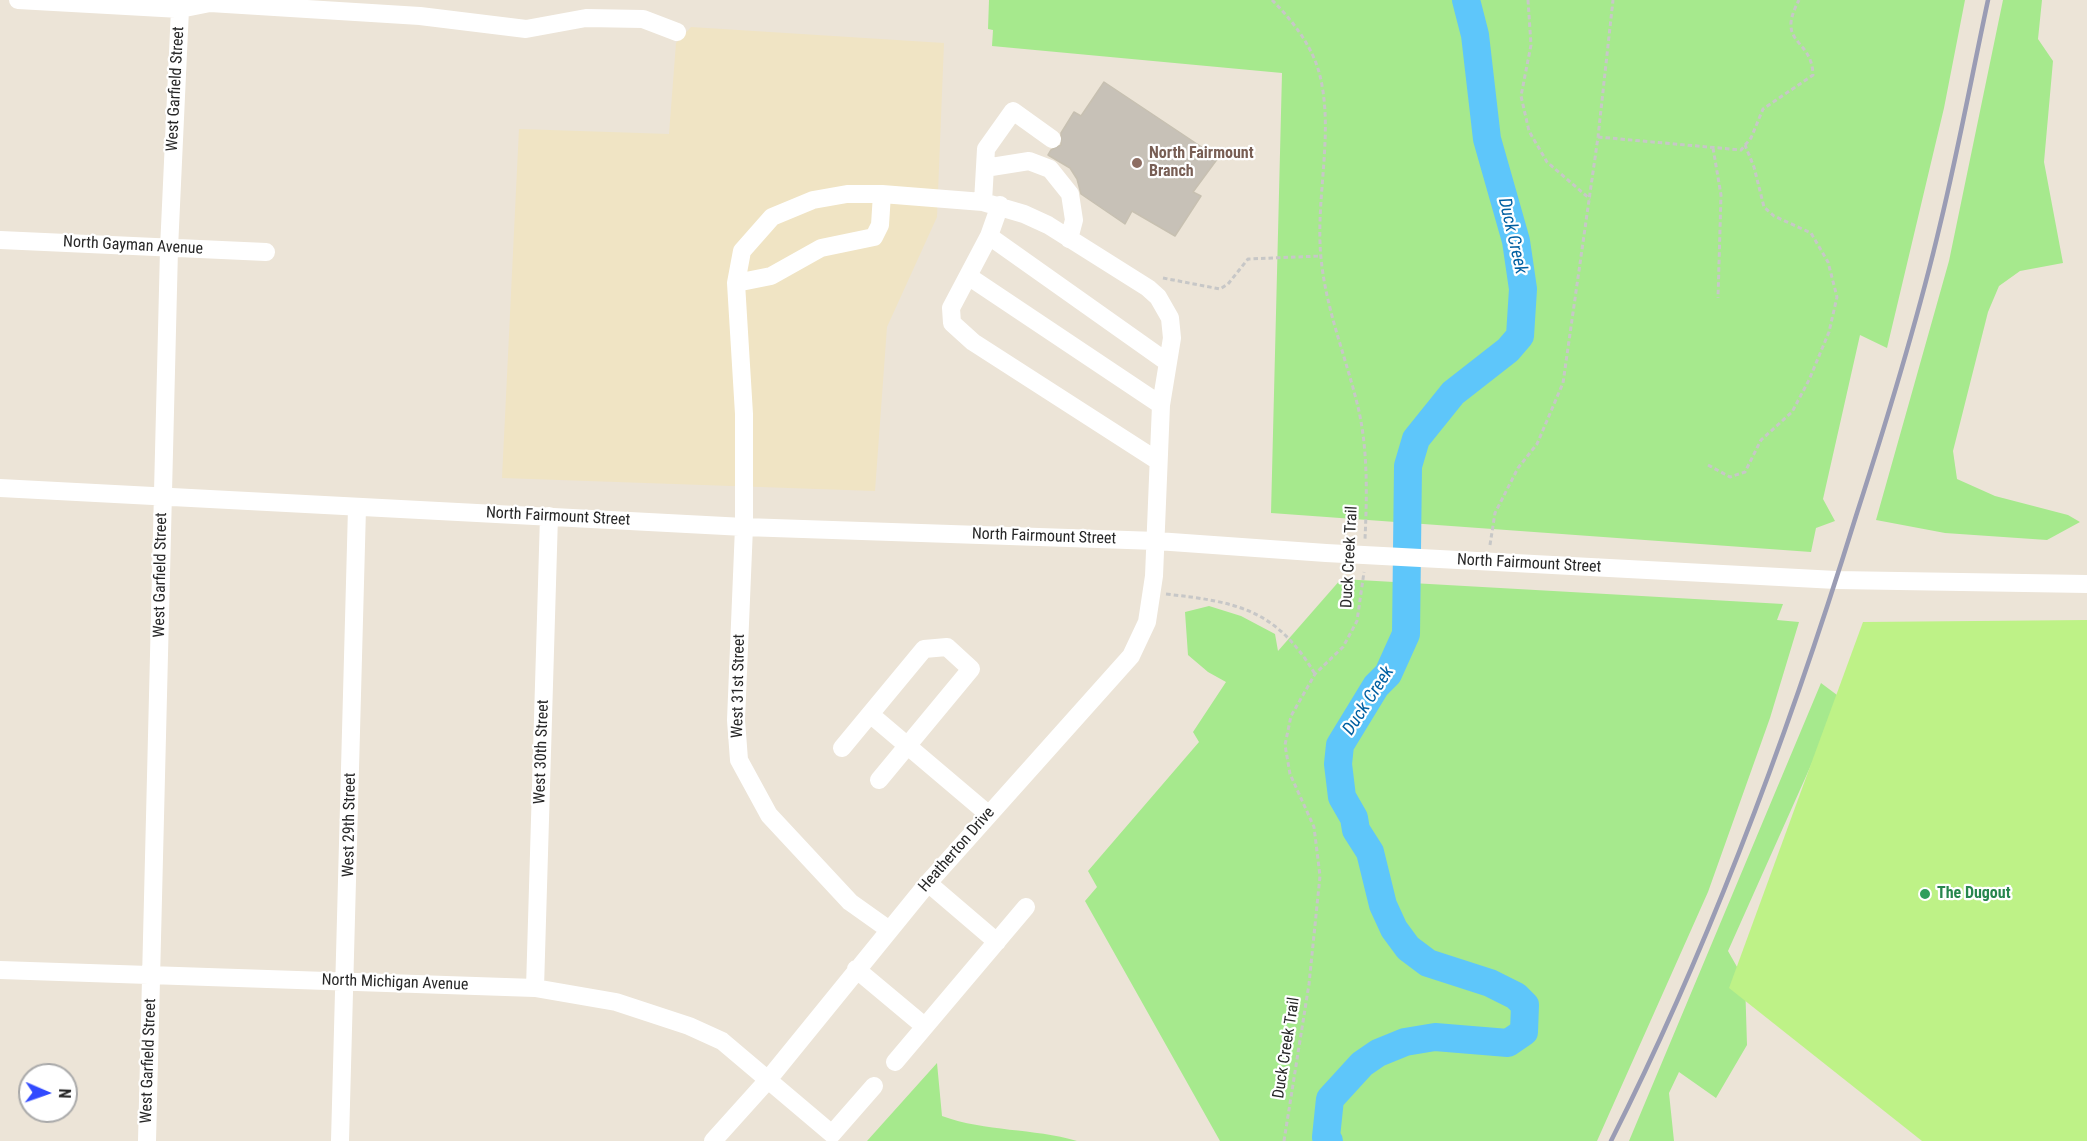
<!DOCTYPE html>
<html>
<head>
<meta charset="utf-8">
<style>
	body { margin:0 }
	#map { position:relative; width:2087px; height:1141px; overflow:hidden; background:#ece4d7; font-family:"Roboto Condensed",sans-serif }
	canvas { display:block }
	.north { position:absolute; left:18px; top:1063px; width:60px; height:60px; box-sizing:border-box; background:#fff; border:2px solid #a9a9a9; border-radius:50%; rotate:92deg; font-size:16px; font-weight:700; line-height:24px; text-align:center; color:#272727 }
	.north::after { content:''; display:block; margin:auto; width:21px; height:27px; background:#314aff; clip-path:polygon(50% 0,100% 100%,50% 72%,0 100%) }
</style>
</head>
<body>
<div id="map">
<canvas width="2087" height="1141"></canvas>
<div class="north">N</div>
</div>
<script>
const ctx = document.querySelector('canvas').getContext('2d');
ctx.lineJoin = 'round';
function paint(path, color) {
  ctx.fillStyle = color;
  ctx.fill(path, 'evenodd');
}
function trace(path, color, width, dash) {
  ctx.strokeStyle = color;
  ctx.lineWidth = width;
  ctx.lineCap = dash ? 'butt' : 'round';
  ctx.setLineDash(dash || []);
  ctx.stroke(path);
}
function write(font, color, halo, rows, align = 'center') {
  ctx.font = font + ' "Roboto Condensed",sans-serif';
  ctx.lineWidth = 4.5;
  ctx.setLineDash([]);
  ctx.textBaseline = 'middle';
  ctx.strokeStyle = halo;
  ctx.fillStyle = color;
  for (const [text, x, y, turn = 0] of rows) {
    ctx.save();
    ctx.translate(x, y);
    ctx.rotate((+turn || 0) * Math.PI / 180);
    ctx.textAlign = isNaN(turn) ? turn : align;
    if (halo) ctx.strokeText(text, 0, 0);
    ctx.fillText(text, 0, 0);
    ctx.restore();
  }
}
const education = new Path2D(`
	M691,27L944,43L937,217L887,327L875,491L502,478L519,129L669,134L676,43Z`);
const green = new Path2D(`
	M989,0H1965L1944,108L1887,348L1860,335L1823,499L1835,521L1816,528L1811,552L1271,513L1282,73L992,46L993,30L988,29Z
	M2003,0H2042L2038,39L2053,61L2044,162L2063,263L2020,271L1999,286L1988,312L1953,451L1957,479L1995,496L2068,515L2080,522L2047,540L1945,533L1876,520L1949,261Z
	M1341,579L1783,604L1777,620L1799,622L1770,718L1708,892L1597,1141H1220L1085,901L1097,887L1088,871L1199,742L1193,732L1226,682L1208,672L1188,655L1185,612L1209,606L1241,616L1275,634L1278,651Z
	M1821,683L1841,698L1728,951L1745,981L1747,1045L1716,1098L1679,1072L1669,1093L1674,1141H1629Z
	M937,1063L942,1116C986,1132 1033,1128 1077,1141H867Z`);
const pitch = new Path2D(`
	M2087,620V1141H1922L1729,988L1863,622Z`);
const river = new Path2D(`
	M1329,1141L1326,1137L1330,1099L1362,1064L1378,1053L1405,1042L1435,1037L1508,1043L1524,1032L1525,1005L1516,996L1490,983L1428,963L1408,948L1394,929L1383,905L1370,852L1356,830L1354,818L1342,797L1338,764L1340,745L1376,686L1388,674L1406,634L1408,466L1416,439L1453,393L1508,350L1520,336L1523,289L1516,241L1487,139L1475,35L1466,0`);
const building = new Path2D(`
	M1104,82L1218,158L1193,192L1201,196L1175,236L1132,211L1125,224L1081,194L1077,179L1070,168L1048,155L1051,150L1061,145V133L1074,112L1081,116Z`);
const path = new Path2D(`
	M1272,0C1291,19 1311,44 1319,72C1335,131 1315,197 1321,258C1326,310 1346,357 1358,407C1368,449 1367,496 1365,539
	M1528,0L1531,45L1521,96L1529,131L1547,162L1590,199
	M1598,137L1741,150L1751,138L1763,109L1813,75C1812,37 1775,45 1799,0
	M1713,148L1721,195L1718,298
	M1163,278L1220,289L1228,284L1248,259L1321,256
	M1708,465L1730,477L1745,472L1761,440L1792,412L1809,380L1829,332L1837,297L1828,262L1811,233L1774,216L1764,207L1754,167L1745,145
	M1490,545L1495,513L1518,468L1537,444L1563,383L1598,137L1613,0
	M1166,594C1237,602 1276,609 1315,674
	M1284,1141L1309,984L1320,876L1314,827L1290,774L1285,745L1291,716L1315,674L1343,647L1357,621L1364,572`);
const minor = new Path2D(`
	M18,0L180,9L210,3L420,16L526,29L586,18L643,19L677,32
	M985,168L1029,161L1050,169L1070,194L1074,220L1069,239
	M983,202L986,149L1013,111L1052,139
	M1000,205L989,236L1167,362
	M989,236L951,308L952,323L973,342L1158,461
	M0,240L266,252
	M968,276L1161,405
	M736,283L771,276L821,248L874,237L880,225L882,194
	M0,488L744,527L1157,541L1326,553L1836,580L2087,584
	M870,714L988,814
	M842,748L924,649L947,647L971,669L879,780
	M928,883L997,942
	M856,969L923,1025
	M0,970L535,988L616,1002L689,1026L722,1041L832,1134L874,1086
	M535,988L549,516
	M895,1062L1026,907
	M147,1141L169,249L180,9
	M340,1141L357,508
	M713,1141L767,1081L928,883L1131,656L1147,622L1154,576L1161,405L1172,338L1170,318L1158,297L1148,288L1048,225L1024,214L983,202L882,194H847L813,200L772,217L742,251L736,283L744,414V527L736,720L739,760L769,815L850,902L888,929`);
const rail = new Path2D(`
	M1611,1141C1712,941 1790,729 1856,516C1887,420 1917,323 1940,225C1958,151 1972,75 1988,0`);
const markers = [
	[1137,163,6,"#8d6e63"],
	[1925,894,6,"#2e9e5b"]
];
const streetNames = [
	["West Garfield Street",176,89,-87],
	["North Gayman Avenue",133,246,3],
	["North Fairmount Street",558,517,3],
	["North Fairmount Street",1044,537,2],
	["Duck Creek Trail",1350,557,-87],
	["North Fairmount Street",1529,564,3],
	["West Garfield Street",161,575,-89],
	["West 31st Street",739,686,-89],
	["West 30th Street",542,752,-88],
	["West 29th Street",350,825,-89],
	["Heatherton Drive",957,850,-49],
	["North Michigan Avenue",395,983,2],
	["Duck Creek Trail",1287,1048,-81],
	["West Garfield Street",149,1061,-88]
];
const educationNames = [
	["North Fairmount",1149,154],
	["Branch",1149,172]
];
const leisureNames = [
	["The Dugout",1937,894]
];
const waterNames = [
	["Duck Creek",1512,236,77],
	["Duck Creek",1369,701,-57]
];
paint(education, '#f0e4c4');
paint(green, '#a6e98d');
paint(pitch, '#bef287');
trace(river, '#5ec6fa', 28);
paint(building, '#c7c1b7');
trace(building, '#c7c0b1', 1.5);
trace(path, '#c7c7c7', 3, [4.5, 3]);
trace(minor, '#fff', 18);
trace(rail, '#9a9cb4', 4.5);
for (const [x, y, r, color] of markers) {
  const dot = new Path2D();
  dot.arc(x, y, r, 0, 2 * Math.PI);
  ctx.fillStyle = color;
  ctx.fill(dot);
  trace(dot, '#fff', 2);
}
write('16px', '#272727', '#fff', streetNames);
write('bold 16px', '#785e54', '#fff', educationNames, 'left');
write('bold 16px', '#27864d', '#fff', leisureNames, 'left');
write('italic 18px', '#0060a2', '#fff', waterNames);
</script>
</body>
</html>
